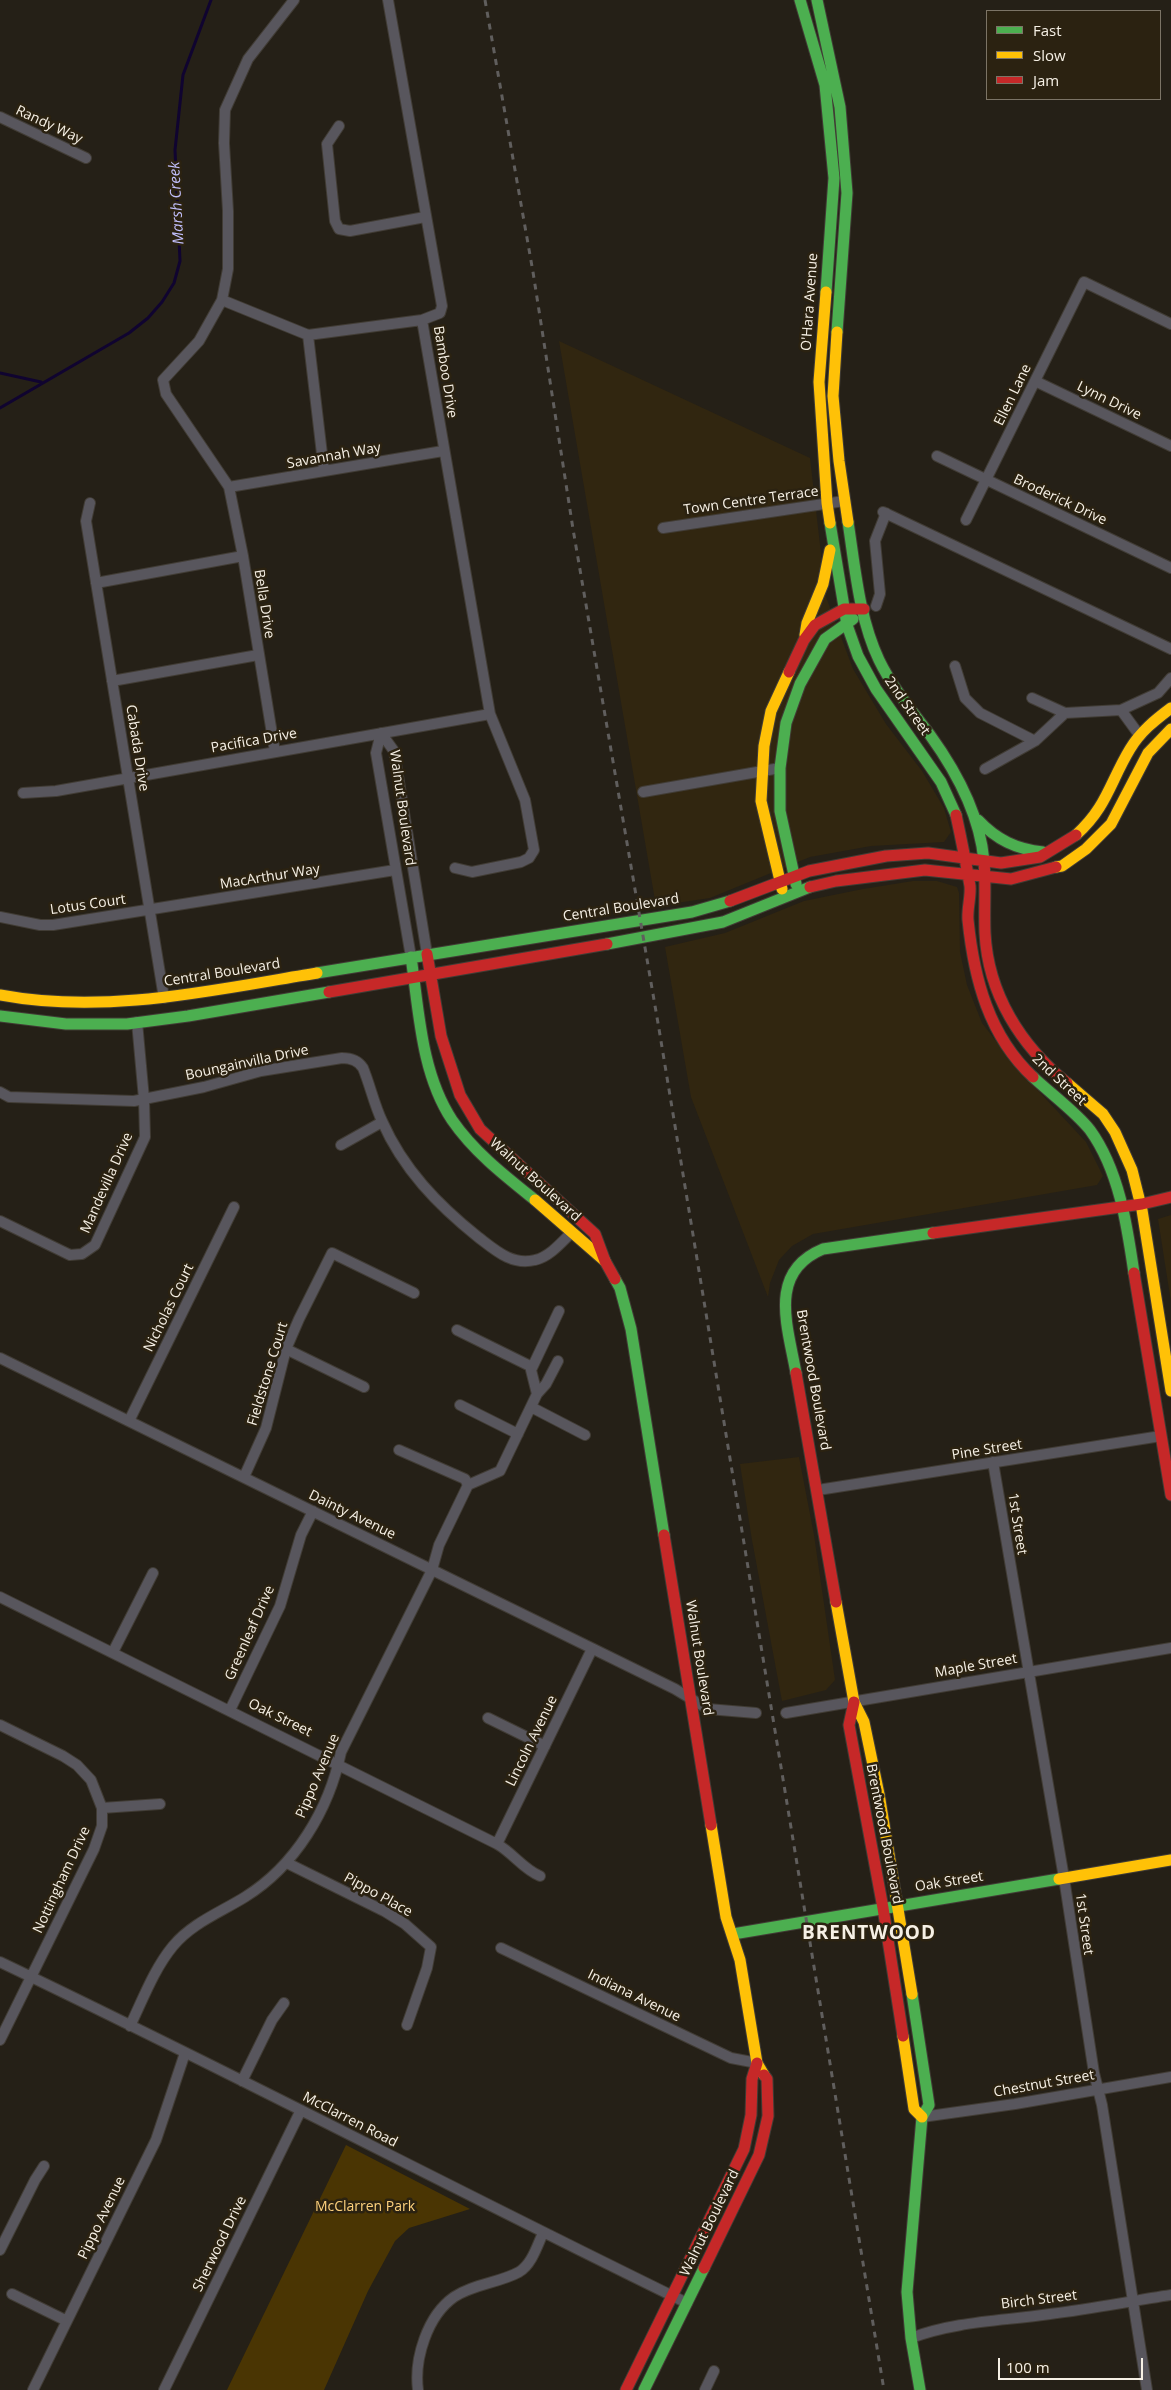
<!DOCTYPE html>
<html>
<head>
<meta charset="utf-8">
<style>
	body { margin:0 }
	#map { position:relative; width:1171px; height:2390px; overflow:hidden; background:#252017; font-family:"Open Sans",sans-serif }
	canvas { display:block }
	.legend { position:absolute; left:986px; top:10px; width:175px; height:90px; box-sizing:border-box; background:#2b2211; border:1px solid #7c7466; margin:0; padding:6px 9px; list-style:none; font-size:15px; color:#f6f0e5 }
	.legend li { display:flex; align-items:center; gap:10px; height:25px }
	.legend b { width:25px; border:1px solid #7c7466 }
	.scale { position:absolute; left:998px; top:2358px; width:145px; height:22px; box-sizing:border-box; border:2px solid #f6f0e5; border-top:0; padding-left:6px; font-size:15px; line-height:18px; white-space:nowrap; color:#f6f0e5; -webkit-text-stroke:4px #2b2211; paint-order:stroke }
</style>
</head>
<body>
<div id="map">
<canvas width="1171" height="2390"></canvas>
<ul class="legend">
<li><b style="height:6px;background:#4caf50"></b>Fast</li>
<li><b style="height:6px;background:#ffc107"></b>Slow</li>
<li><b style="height:6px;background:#c62828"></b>Jam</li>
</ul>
<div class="scale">100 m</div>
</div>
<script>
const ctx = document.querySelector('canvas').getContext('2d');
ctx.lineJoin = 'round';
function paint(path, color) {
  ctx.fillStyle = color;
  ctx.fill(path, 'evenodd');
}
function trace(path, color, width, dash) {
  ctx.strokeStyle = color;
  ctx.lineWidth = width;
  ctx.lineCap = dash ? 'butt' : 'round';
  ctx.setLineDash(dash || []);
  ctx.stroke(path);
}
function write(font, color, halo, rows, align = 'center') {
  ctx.font = font + ' "Open Sans",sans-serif';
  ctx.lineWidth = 5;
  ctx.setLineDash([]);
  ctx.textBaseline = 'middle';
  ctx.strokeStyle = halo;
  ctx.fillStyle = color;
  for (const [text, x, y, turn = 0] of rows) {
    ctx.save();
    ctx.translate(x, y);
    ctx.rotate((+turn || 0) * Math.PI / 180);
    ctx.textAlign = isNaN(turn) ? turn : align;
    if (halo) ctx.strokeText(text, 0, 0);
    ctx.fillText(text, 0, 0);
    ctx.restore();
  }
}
const built = new Path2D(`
	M559,341L810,458L826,597L853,669L886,724L922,771L944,808L951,832L944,842L871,846L810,857L710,898L656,906Z
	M913,881H937L957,887L959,893L960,952L967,985L982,1023L1016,1067L1086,1142L1103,1176L1097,1185L813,1234L792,1246L779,1260L770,1283L768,1297L691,1097L665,947L725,933L804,901L863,889Z
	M1171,1215V1302L1158,1219Z
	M799,1457L814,1535L835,1680L826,1690L782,1701L752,1540L740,1464Z`);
const green = new Path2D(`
	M346,2145L470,2209L409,2228L395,2241L368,2291L324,2390H227Z`);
const stream = new Path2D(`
	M0,373L41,382
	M0,408L129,333L148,318L162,302L174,283L180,261L175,150L183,75L211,0`);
const street = new Path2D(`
	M388,0L442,306L440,313L422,320
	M0,117L86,158
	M339,126L327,144L335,221L339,229L350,231L425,217
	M222,300L228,269V211L224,143L225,110L248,59L294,0
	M308,335L324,471
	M1035,381L1171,446
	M937,456L1171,568
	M229,487L443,451
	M90,503L86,521L164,998
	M883,512L1171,649
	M966,520L1084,282L1171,324
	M663,528L844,501
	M96,583L243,556
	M876,606L880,594L875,541L886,513
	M955,666L965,698L980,713L1035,741
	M112,681L258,655
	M1032,698L1065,713L1121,710L1158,693L1171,678
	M1121,710L1140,736
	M381,733L394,751L427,954
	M381,733L376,753L411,957
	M275,752L243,556L229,487L166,394L163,380L199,341L222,300L308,335L422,320L490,714L525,800L534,850L529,858L521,862L472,872L455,868
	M985,769L1035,741L1065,713
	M643,792L780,768
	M23,793L56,791L490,714
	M0,917L40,925H53L395,870
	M0,1092L9,1097L134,1101L204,1087L261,1071L342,1058C350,1058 358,1060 363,1068C370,1085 374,1104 382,1121C403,1169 438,1205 478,1237C495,1250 512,1266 535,1260C549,1257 561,1243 571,1233
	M341,1145L382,1122
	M0,1221L70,1255L82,1254L95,1245L145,1137L144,1099L137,1022
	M457,1330L532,1367
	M286,1349L364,1387
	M0,1358L675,1689L708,1709L756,1713
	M537,1394L546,1384L558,1361
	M460,1405L518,1434
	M531,1407L585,1435
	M129,1421L234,1207
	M399,1450L465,1479L468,1485
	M993,1462L1064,1878L1094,2073L1102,2105L1147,2390
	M244,1477L266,1428L286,1349L299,1319L332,1253L414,1293
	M818,1490L1161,1436
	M0,1597L497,1844C513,1853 523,1869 540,1876
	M113,1652L153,1573
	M230,1710L280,1606L301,1535L313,1511
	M786,1713L1171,1648
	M488,1718L545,1746
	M0,1725L63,1756L77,1765L91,1780L102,1808V1826L94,1849L0,2040
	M102,1808L160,1804
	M497,1844L592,1649
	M287,1863L384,1911L405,1924L431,1947L427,1968L407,2025
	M501,1948L731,2058L757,2063
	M0,1962C231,2072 457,2191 687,2303
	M130,2026C143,1999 154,1969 173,1946C192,1923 221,1912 245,1897C295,1866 329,1810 341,1752L432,1570L439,1545L468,1485L500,1471L537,1394L531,1370L559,1311
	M242,2081L272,2020L284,2003
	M922,2117L1015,2104L1171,2077
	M0,2250L35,2180L44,2166
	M12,2294L67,2321
	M911,2338C956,2321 1003,2321 1050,2314C1091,2309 1131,2301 1171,2295
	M33,2390L156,2140L185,2053
	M164,2390L301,2110
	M418,2390C414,2359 427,2316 454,2297C473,2284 499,2283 519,2272C532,2264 537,2246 543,2233
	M705,2390L714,2371`);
const fast = new Path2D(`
	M800,0L825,85L834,178L826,292
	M817,0L840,107L847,193L837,332
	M848,522C855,567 859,618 879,660C892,687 912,711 930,735C956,771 980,816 984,861
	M830,523L847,625L858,656L876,689L941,782L956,815
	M978,820C997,840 1016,849 1043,852
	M796,884L780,811V768L786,723L800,684L825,639L853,619
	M607,944L723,922L810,887
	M411,957C419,1011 421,1073 452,1120C474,1152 505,1176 535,1200
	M317,973L692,912L730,901
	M0,1016L66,1024H127L188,1016L329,992
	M1033,1077C1050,1093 1077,1113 1090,1130C1119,1170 1127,1225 1134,1273
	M615,1279L620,1288L631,1329L664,1535
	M796,1373C788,1327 767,1272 823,1249L933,1233
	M733,1934L1059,1879
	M912,1994L929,2105L922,2117L907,2292L911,2338L920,2390
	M644,2390L704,2268`);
const slow = new Path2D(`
	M826,292L819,382L827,503L830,523
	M837,332L833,396L839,461L848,522
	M805,635L807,623L823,584L830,550
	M1076,835C1107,807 1110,782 1130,749C1140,732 1155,720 1171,708
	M1056,867L1062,866L1086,849L1111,824L1148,753L1171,729
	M782,889L761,801L764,746L771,711L789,672
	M0,995C106,1015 213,990 317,973
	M1067,1083L1103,1114L1115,1132L1132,1170L1142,1210L1171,1391
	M535,1200L605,1261
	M836,1602L854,1702L864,1722L879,1794L912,1994
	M711,1825L726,1917L740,1960L757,2063L764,2075
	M1059,1879L1171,1860
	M903,2036L914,2109L922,2117`);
const jam = new Path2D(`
	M789,672L804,640L815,625L844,609H864
	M956,815C961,838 966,863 970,886C971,897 967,909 968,920C974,979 989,1036 1033,1077
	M984,861C986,885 984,909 985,933C988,994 1021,1046 1067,1083
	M810,887L836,881L925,870L1011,879L1056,867
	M730,901L809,871L886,856L928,853L1001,863L1040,857L1076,835
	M427,954L441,1036L460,1095L480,1129L595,1234L605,1261L615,1279
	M329,992L607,944
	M933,1233L1142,1204L1171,1197
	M1134,1273L1171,1495
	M796,1373L836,1602
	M664,1535L711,1825
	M854,1702L849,1725L883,1908L903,2036
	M704,2268L759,2155L768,2116L767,2079L764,2075
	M626,2390L744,2149L751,2115L752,2079L757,2063`);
const rail = new Path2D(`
	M485,0L533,272L573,529L659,1029L884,2390`);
const streetNames = [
	["Randy Way",49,125,25],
	["O'Hara Avenue",810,302,-86],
	["Bamboo Drive",445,372,81],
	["Ellen Lane",1013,395,-64],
	["Lynn Drive",1109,401,26],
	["Savannah Way",334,456,-10],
	["Broderick Drive",1060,500,25],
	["Town Centre Terrace",751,501,-8],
	["Bella Drive",264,604,81],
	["2nd Street",907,706,55],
	["Pacifica Drive",254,741,-10],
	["Cabada Drive",137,748,81],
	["Walnut Boulevard",402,808,82],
	["MacArthur Way",270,877,-9],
	["Lotus Court",88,905,-8],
	["Central Boulevard",621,908,-9],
	["Central Boulevard",222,973,-9],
	["Boungainvilla Drive",247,1063,-12],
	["2nd Street",1059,1080,43],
	["Walnut Boulevard",535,1180,42],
	["Mandevilla Drive",107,1183,-66],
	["Nicholas Court",169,1308,-64],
	["Fieldstone Court",268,1374,-73],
	["Brentwood Boulevard",813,1380,80],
	["Pine Street",987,1450,-9],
	["Dainty Avenue",352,1515,26],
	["1st Street",1017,1524,81],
	["Greenleaf Drive",250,1633,-66],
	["Walnut Boulevard",699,1658,81],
	["Maple Street",976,1666,-10],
	["Oak Street",280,1718,26],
	["Lincoln Avenue",532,1741,-64],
	["Pippo Avenue",318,1776,-67],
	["Brentwood Boulevard",884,1834,79],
	["Nottingham Drive",62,1880,-65],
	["Oak Street",949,1882,-9],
	["Pippo Place",378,1895,29],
	["1st Street",1084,1924,82],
	["Indiana Avenue",634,1996,26],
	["Chestnut Street",1044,2084,-10],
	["McClarren Road",350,2120,27],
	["Pippo Avenue",102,2218,-64],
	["Walnut Boulevard",710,2223,-64],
	["Sherwood Drive",220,2244,-64],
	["Birch Street",1039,2300,-7]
];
const parkNames = [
	["McClarren Park",365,2207]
];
const waterNames = [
	["Marsh Creek",177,203,-93]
];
const districtNames = [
	["BRENTWOOD",869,1934]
];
paint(built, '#312610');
paint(green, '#4a3503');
trace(stream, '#100430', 3);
trace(street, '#413c35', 12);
trace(fast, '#413c35', 13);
trace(slow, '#413c35', 13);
trace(jam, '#413c35', 13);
trace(street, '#58565d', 10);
trace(fast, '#4caf50', 11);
trace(slow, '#ffc107', 11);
trace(jam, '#c62828', 11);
trace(rail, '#605e5d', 3, [6, 6]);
write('14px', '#f6f0e5', '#2b2211', streetNames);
write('14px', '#fdd17d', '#2b2211', parkNames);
write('italic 15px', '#c1bffc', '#2b2211', waterNames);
ctx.letterSpacing = '1px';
write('bold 19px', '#f6f0e5', '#2b2211', districtNames);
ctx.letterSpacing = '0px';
</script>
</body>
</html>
